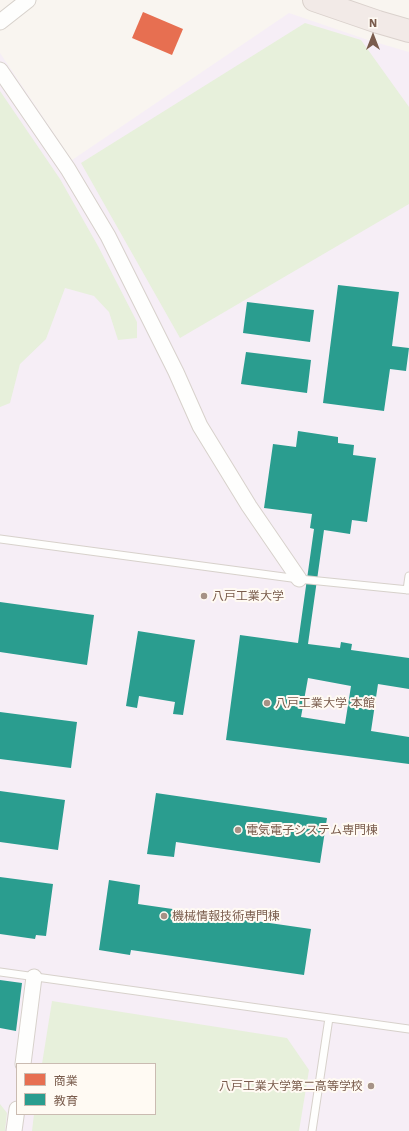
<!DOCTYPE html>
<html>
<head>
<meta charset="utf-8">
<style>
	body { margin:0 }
	#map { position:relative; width:409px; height:1131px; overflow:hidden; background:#f9f5f0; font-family:"Work Sans","Noto Sans JP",sans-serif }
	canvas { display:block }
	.legend { position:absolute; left:16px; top:1063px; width:140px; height:52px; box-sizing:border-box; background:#fffaf3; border:1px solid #cabbb1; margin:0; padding:5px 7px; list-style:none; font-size:12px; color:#7a5c4d }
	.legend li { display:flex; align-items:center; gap:8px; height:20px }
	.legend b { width:20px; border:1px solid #cabbb1 }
	.north { position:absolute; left:353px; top:16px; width:40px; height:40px; -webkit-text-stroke:3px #fffaf3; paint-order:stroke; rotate:0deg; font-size:11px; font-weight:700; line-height:16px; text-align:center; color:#7a5c4d }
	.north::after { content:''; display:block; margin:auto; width:14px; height:18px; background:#7a5c4d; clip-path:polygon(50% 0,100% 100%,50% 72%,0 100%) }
</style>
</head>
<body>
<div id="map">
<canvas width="409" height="1131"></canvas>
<ul class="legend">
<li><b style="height:11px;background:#e76f51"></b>商業</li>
<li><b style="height:11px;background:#2a9d8f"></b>教育</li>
</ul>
<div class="north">N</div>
</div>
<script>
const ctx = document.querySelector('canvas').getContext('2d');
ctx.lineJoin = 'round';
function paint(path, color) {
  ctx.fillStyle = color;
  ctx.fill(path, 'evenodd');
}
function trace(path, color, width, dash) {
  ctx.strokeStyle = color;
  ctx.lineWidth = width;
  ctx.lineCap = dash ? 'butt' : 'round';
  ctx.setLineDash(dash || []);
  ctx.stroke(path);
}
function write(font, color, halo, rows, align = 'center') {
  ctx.font = font + ' "Work Sans","Noto Sans JP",sans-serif';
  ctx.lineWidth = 4;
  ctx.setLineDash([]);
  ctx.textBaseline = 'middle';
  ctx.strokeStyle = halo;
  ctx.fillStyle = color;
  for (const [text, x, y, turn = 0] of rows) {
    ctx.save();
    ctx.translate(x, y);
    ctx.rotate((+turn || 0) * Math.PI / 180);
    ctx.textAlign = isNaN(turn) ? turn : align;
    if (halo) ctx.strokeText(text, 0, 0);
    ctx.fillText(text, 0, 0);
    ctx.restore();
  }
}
const education = new Path2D(`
	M289,13L368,40L409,52V1131H0V53L72,160ZM17,1064H155V1114H17Z`);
const green = new Path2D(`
	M305,23L361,40L409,107V204L180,338L81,163Z
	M0,91L60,179L98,246L137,322V338L118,340L109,312L94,296L65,288L46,339L20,364L10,403L0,407Z
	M52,1001L287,1038L309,1070L299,1131H32L34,1114H155V1064H42Z
	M0,1104L7,1113L5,1131H0Z`);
const shops = new Path2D(`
	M143,12L183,29L172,55L132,38Z`);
const schools = new Path2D(`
	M338,285L399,292L392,346L409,348L406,371L390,369L384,411L323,403Z
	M247,302L314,310L310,342L243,333Z
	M246,352L311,360L307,393L241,384Z
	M298,431L338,437V443L354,445L353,455L376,458L367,522L352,520L350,534L324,530L308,644L340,648L341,642L352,644L351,650L409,658V689L378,684L371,731L409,737V764L226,740L240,635L298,643L314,529L310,528L312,514L264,508L273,444L296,447ZM308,678L351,686L345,724L301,717Z
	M0,602L94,615L87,665L0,652Z
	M138,631L195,640L183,715L173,714L175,702L139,696L137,708L126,706Z
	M0,712L77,722L71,768L0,759Z
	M0,791L65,800L58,850L0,842Z
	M156,793L327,818L320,863L176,842L174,857L147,854Z
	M0,877L53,884L46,936L36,935L35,939L0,934Z
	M109,880L140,885L138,904L311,929L304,975L131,950L130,955L99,950Z
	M0,980L22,983L16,1031L0,1028Z`);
const lane = new Path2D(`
	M0,539L299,579L409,590
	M407,590L409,576
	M0,972L409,1029
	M312,1131L329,1018`);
const street = new Path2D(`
	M0,22L28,0
	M0,70L68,169L108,236L176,372L200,426L249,506L299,579
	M23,1064L34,977
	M14,1131L17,1109`);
const highway = new Path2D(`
	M314,0L378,22L409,31`);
const markers = [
	[204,596,4,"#a69286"],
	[267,703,4,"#a69286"],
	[238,830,4,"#a69286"],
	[164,916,4,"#a69286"],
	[371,1086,4,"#a69286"]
];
const poiNames = [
	["八戸工業大学",212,596],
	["八戸工業大学 本館",275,703],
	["電気電子システム専門棟",246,830],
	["機械情報技術専門棟",172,916],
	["八戸工業大学第二高等学校",363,1086,"right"]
];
paint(education, '#f6eef6');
paint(green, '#e7f0db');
paint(shops, '#e76f51');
paint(schools, '#2a9d8f');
trace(lane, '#d7d1cb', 9);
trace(street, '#d7d1cb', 17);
trace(highway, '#dad1cc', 24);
trace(lane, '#fefefd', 7);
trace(street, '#fefefd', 15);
trace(highway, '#f2eae7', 22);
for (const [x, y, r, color] of markers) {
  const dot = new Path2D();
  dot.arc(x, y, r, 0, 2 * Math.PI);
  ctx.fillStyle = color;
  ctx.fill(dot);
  trace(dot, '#fffaf3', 1.5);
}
write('12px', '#7a5c4d', '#fffaf3', poiNames, 'left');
</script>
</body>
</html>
